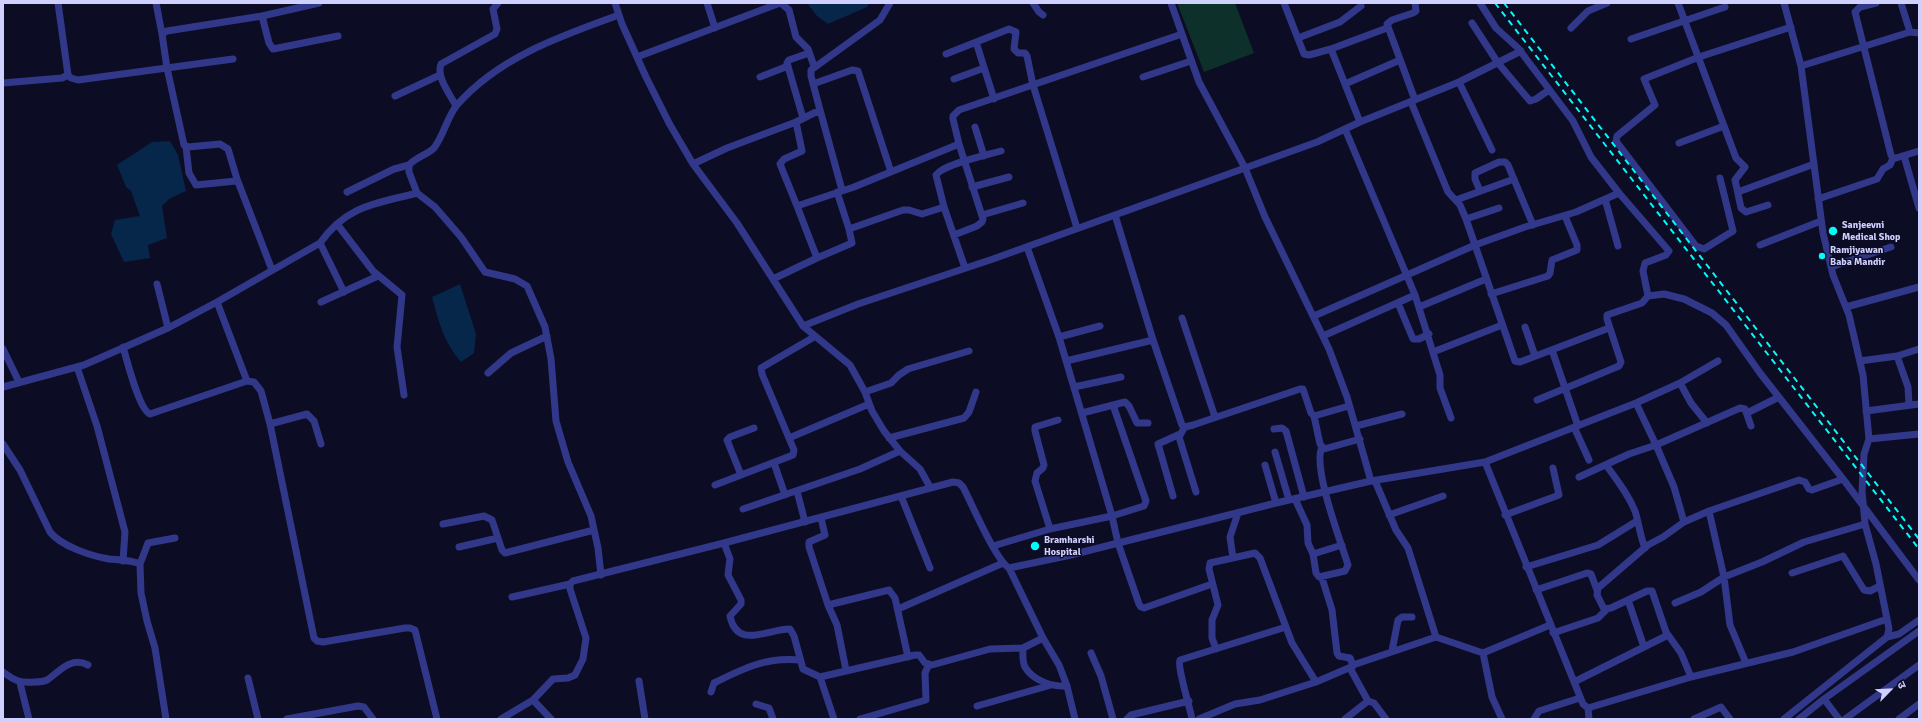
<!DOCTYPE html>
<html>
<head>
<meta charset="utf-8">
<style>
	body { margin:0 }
	#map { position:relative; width:1922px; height:722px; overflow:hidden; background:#0d0c25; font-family:Signika,"Noto Sans Devanagari",sans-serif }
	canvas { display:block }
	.frame { position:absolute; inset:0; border:4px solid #d0d0ff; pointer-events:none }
	.north { position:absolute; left:1870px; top:670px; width:40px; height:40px; -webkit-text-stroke:3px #0d0c25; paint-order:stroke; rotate:66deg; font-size:11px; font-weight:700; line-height:16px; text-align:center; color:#d0d0ff }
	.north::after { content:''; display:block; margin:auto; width:14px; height:18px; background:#d0d0ff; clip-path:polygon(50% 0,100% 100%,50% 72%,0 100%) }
</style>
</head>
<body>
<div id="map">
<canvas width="1922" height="722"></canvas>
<div class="frame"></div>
<div class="north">उ</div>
</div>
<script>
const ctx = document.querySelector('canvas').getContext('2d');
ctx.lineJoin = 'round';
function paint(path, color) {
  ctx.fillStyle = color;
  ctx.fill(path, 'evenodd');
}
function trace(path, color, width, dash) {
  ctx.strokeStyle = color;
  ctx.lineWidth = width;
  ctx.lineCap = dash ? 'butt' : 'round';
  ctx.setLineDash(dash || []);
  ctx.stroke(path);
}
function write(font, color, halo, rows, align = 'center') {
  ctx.font = font + ' Signika,sans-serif';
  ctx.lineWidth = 3;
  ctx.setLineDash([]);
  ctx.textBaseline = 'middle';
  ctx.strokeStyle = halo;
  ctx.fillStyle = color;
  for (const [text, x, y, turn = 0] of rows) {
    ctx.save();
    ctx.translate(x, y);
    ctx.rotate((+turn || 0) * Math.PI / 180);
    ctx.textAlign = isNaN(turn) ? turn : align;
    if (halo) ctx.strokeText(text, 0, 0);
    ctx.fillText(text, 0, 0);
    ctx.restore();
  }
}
const green = new Path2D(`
	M1177,3H1235L1254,53L1204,72Z`);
const water = new Path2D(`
	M807,3H870L867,7L828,24L817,16Z
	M170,141L178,155L186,191L169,199L162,206L167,238L148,245L150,258L124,262L111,234L115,220L140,216L131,191L126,187L117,165L152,142Z
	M460,284L476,334L474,353L461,362C444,343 438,320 432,297Z`);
const minor = new Path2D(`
	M156,3L162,34
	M615,3L622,24L646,77L669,123L693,164L737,223L803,326L850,365L865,392L872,411L884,431L900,451L920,469L930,487
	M707,3L715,28
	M781,3L789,10L796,37L808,49L814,66
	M1033,3L1039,12L1043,15
	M1171,3L1199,82L1245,168L1265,217L1329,349L1347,397L1371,481
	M1284,3L1304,54L1309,55L1331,49L1360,122
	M1415,3L1416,11L1413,13L1392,20L1387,24L1415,100
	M1480,3L1496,28L1518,48L1573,121L1591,157L1619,193L1669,251L1666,255L1645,263L1643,271L1648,296L1664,294L1684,299L1712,313L1726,325L1760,373L1843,479L1919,580
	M1678,3L1736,158L1745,167L1735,180L1741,208L1746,212L1768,205
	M1876,3L1860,7L1855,12L1891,155L1893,158H1896L1919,151
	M1901,3L1910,32
	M262,16L269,43L273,49L338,36
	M1472,23L1498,63L1530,101L1536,99L1549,90
	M1571,28L1588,11L1607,3
	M1298,38L1340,22L1361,6
	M1631,39L1725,7
	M976,42L994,99
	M1331,49L1387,28
	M946,54L1009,29L1016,32L1014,49L1018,53H1025L1027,56L1033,85L1077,228
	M637,57L780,3
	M1801,66L1910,32L1919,33
	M68,75L71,78L78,80L233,59
	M760,77L788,66
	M1143,77L1191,61
	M954,79L984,68
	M1459,82L1492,150
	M3,83L62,78L68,75L58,3
	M813,84L852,70L858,71L891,172
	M1345,84L1400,60
	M395,96L440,75
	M1411,102L1448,192L1460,205L1466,219L1515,361L1520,362L1609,328
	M456,106C450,94 436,77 441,64L495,34L497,29L493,9L498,3
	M820,110L842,190
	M803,118L787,63L789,60L809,53
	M975,127L984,156
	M1345,129L1415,295L1440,375V388L1451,418
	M1679,143L1724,126
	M186,147L189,173L196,185L236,181L237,179
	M1904,156L1919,208
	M693,164L727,148L796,122
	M1720,178L1733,231L1704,249L1696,246L1616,141L1617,136L1655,105L1644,79L1699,57L1791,27
	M972,187L1009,177
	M1480,191L1475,179V173L1499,162H1505L1508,165L1533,225
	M347,192L394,169L409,165
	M1738,192L1814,164
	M1605,199L1618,246
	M1818,199L1877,179L1883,169L1890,165L1893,158
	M1456,200L1514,179
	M797,206L780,164L784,159L802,151L796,122L820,110L811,76V70L880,20L890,3
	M982,215L1023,203
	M1115,215L1153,340L1182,425L1185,427L1193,425L1300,389H1303L1311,413L1314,416L1349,406
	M1466,219L1499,208
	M337,224L373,271L402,295L397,347L404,395
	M849,229L903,210H909L922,214L944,207
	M954,235L977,226L982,222L983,219L959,144
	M320,243L344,292
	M1760,245L1821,221
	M1027,247L1059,337L1112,516L1118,543L1139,604L1141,607L1144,608L1212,584
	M817,258L852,243L849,229L837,192
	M1831,267L1891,247
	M965,268L944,207L936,175C944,164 987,155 1001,151
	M272,270L237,179L228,149L220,144L188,147L184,145L167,68L162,34L167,31L262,16L319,3
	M773,279L817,258L797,206L854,187L959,144L953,119V116L959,110L1182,34
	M157,284L168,328
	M1491,294L1548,276L1550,273L1552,260L1577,250V245L1565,216
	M217,302L247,381
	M321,302L378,276
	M1398,303L1413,339H1419L1429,334
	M1419,307L1486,279
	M1846,307L1919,287
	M1314,316L1475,245L1525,227L1576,212L1619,193
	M1182,318L1215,417
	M803,326L858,304L993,259L1317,142L1360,122L1459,82L1521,51
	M1525,327L1535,356
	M1323,336L1415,295
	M1059,337L1100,326
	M123,347C127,360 139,410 150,414L247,381L254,382L261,391L270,424L314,638L317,641L323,642L405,628H410L415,630L437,719
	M3,349L19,382
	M1552,350L1578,426
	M1433,352L1502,325
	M1897,356L1908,387L1909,405
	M1066,361L1153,340
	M1860,361L1897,356L1919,349
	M77,367L97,426L125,532L123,561
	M488,373L511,353L547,336
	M1680,383L1718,361
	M3,387L84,365L168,328L217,302L320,243C347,205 375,204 417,193
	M1074,387L1121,377
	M865,392L891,383L899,375L908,369L969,351
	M1537,400L1619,366L1621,362L1607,319V315L1642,303L1648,296
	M1866,411L1919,404
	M1082,413L1125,402L1129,406L1137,423H1148
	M1747,413L1779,397
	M1314,416L1320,444L1324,449L1360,439
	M270,424L307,414L314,421L321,444
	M1356,426L1402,414
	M1574,427L1589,460
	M1274,429L1282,428L1286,431L1304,497
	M1183,430L1179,437L1196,492
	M789,438L869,404
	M889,438L964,418L969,412L976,392
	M1869,439L1919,434
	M3,444L20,470L50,532C61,546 91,556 109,559C119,560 131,560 140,564L141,593L147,621L155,648L166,719
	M1322,447C1312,467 1341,542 1348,565L1345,571L1319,577L1316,573L1313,554L1342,545
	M1275,452L1289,500
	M1485,462L1636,403
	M774,463L785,495
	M1265,465L1276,503
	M1606,465C1617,480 1628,494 1635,511C1639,523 1640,536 1645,548
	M741,475L727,440L730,437L754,428
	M1579,477L1629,454L1656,445L1636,403L1680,383L1691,403L1707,423
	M715,485L793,455L794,450L762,374L761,368L814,337
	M797,491L805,522
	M901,496L930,568
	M1173,496L1158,444L1180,434
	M1295,499L1307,525L1308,543L1313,554
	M743,509L860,469L900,451
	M1709,511L1724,577L1730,625L1746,663
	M1389,515L1443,496
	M1505,515L1559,495L1553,468
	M821,518L825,535L809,542V547L828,605L837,625L846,670
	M1684,522L1674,487L1656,445L1740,408L1745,409L1751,426
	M443,524L484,516L492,520L502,550L505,553L594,530
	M1050,529L1035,481L1037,473L1043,468L1044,465L1035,431V427L1058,420
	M724,543L730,559L728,575L741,600V604L730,616C737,650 767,629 790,629L794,636L803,669L820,677L915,655H919L925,663L932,665L990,649L1023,648L1043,638
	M993,546L1050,529L1112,516L1144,506L1146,501L1113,405
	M459,547L498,538
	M1233,558L1230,537L1238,513
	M140,564L148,543L175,538
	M1526,567L1598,545L1637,521
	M1009,568L1043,638L1059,665L1067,686L1075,719
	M1792,573L1843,556L1864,590L1870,591L1880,586
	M601,575L598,548L591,516L568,462L556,421L551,359L545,327L527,286L515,279L485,272L461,237L435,207L417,193L409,172V165C416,157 427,155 434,148C444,135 447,117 457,105C499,57 561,36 619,15
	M1322,578L1332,610L1337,653L1339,656L1350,658L1353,665
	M1536,590L1587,573L1591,574L1597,590
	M512,597L570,584
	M1628,600L1644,647
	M1675,603L1701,592L1724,577L1762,562L1804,542L1865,524
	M828,605L889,590L895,598L908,657
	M898,609L1003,563
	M1553,633L1598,618L1607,609
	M1436,637L1483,653
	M1887,637L1899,634L1919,620
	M1023,648C1023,654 1022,661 1025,667C1033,681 1053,687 1067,686
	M1216,649L1212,638V620L1218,605L1209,569L1210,563L1255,553L1260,558L1292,643L1316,682
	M1392,651L1398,620L1402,617H1412
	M1091,653L1101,676L1113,719
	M3,672C15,681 20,683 34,682C38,682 43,682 47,680C59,672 70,656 88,665
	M820,677L834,719
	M1691,677L1681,653L1666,632L1652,591H1647L1611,608L1604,609L1597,595L1598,588L1648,545L1663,537L1684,522L1709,511L1799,480L1805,482L1809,489L1812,490L1843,479
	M248,678L258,719
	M639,681L645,719
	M1574,682L1668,635
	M20,683L29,719
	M711,692L714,683C744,668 766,657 800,660
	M1824,699L1839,719
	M533,700L551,719
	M1368,701L1351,670L1353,665L1436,637L1408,548L1396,530L1375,481
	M756,704L769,708L773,719
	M977,706L1051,685
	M1588,708L1589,719
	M287,719L358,706L364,707L373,719
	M501,719L533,700L553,679L568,678L575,675L583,659L586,638L570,589V584L573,581L724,543L953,482L959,483L963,487C972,504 995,559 1009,568L1071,555L1276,503L1371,481L1485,462L1583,704L1588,708L1691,677L1793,652L1887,619
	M860,719L926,700L925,673L929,664
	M1127,719L1131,715L1189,701
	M1192,719C1190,708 1177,666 1180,660L1286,627
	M1199,719L1235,704L1260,700L1316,682L1351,667
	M1345,719L1368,701L1374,703L1386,719
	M1502,719L1492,697L1483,653L1550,625
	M1534,719L1539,711L1580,698
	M1694,719L1721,707L1730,719
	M1784,719L1887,637L1889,629L1876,564L1865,524L1862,491L1864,454L1869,439L1863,375L1849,315L1833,275L1823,233L1801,66L1784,3
	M1799,719L1824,699L1919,631
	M1845,719L1919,665
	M1899,719L1919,704`);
const rail = new Path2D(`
	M1495,3L1919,549
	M1504,3L1919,539`);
const markers = [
	[1833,231,5,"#00fbf9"],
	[1822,256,4,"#00fbf9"],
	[1035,546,5,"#00fbf9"]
];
const poiNames = [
	["Sanjeevni",1842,225],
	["Medical Shop",1842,237],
	["Ramjiyawan",1830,250],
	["Baba Mandir",1830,262],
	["Bramharshi",1044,540],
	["Hospital",1044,552]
];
paint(green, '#0e302b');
paint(water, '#06264a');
trace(minor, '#323889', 7);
trace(rail, '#00fbf9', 2, [6, 5]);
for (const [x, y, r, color] of markers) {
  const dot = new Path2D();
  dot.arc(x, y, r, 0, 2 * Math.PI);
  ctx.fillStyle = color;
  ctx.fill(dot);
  trace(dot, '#0d0c25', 1.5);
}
write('bold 10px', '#d0d0ff', '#0d0c25', poiNames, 'left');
</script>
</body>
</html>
